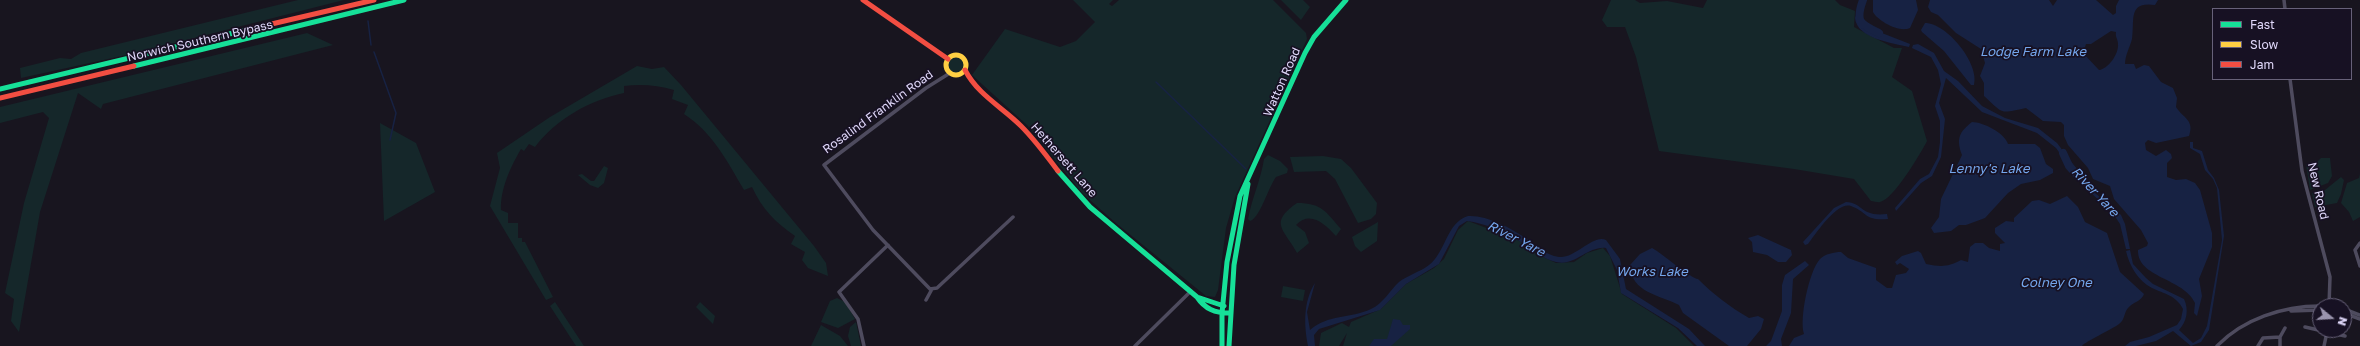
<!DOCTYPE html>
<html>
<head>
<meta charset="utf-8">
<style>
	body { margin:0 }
	#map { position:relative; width:2360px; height:346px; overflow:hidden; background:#18151f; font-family:"Golos Text",sans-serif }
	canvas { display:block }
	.legend { position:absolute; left:2212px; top:8px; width:140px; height:72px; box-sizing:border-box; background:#171123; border:1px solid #676179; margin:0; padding:5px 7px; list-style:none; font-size:12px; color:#e0d8fa }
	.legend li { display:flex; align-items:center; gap:8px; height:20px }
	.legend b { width:20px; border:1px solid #676179 }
	.north { position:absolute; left:2312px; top:298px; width:40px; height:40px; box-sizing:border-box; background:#171123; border:1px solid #676179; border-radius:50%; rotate:108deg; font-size:11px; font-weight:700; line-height:16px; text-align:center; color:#e0d8fa }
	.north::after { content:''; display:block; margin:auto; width:14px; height:18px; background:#9a94ad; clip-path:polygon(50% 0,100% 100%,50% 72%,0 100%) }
</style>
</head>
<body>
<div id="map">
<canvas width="2360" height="346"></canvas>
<ul class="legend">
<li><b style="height:5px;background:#16e098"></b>Fast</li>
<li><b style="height:5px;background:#ffcf43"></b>Slow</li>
<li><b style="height:5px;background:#f24e42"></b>Jam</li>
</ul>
<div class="north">N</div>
</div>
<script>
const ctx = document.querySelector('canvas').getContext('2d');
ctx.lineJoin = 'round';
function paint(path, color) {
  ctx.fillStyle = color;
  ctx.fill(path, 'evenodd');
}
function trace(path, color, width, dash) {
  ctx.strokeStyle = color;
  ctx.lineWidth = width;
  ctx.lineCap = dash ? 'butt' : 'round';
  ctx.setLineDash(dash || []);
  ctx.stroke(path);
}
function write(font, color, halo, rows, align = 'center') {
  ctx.font = font + ' "Golos Text",sans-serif';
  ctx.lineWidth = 3.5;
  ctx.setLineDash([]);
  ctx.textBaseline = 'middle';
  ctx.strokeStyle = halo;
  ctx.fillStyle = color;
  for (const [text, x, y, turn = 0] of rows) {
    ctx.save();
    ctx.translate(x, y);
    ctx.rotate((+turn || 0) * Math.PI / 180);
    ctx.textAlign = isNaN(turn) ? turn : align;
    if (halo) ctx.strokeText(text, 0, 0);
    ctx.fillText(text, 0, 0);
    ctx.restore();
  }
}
const green = new Path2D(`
	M298,0H344L131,54L21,78L20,68L60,58L71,59L81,53Z
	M1073,0H1113L1109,4L1112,6L1119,0H1273L1306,33L1307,39L1235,197L1226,228L1218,290L1215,297L1206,296L1117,224L1082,193L1027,125L972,75L1005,29L1060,47L1076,41L1095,22Z
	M1281,0H1303L1310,7L1301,20Z
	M1611,0H1635L1640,3L1667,1L1703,8L1707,0H1835L1840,5L1855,11L1854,27L1894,48H1902L1892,77L1912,91L1927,141C1921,153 1893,200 1880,202C1878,203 1874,201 1871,201L1854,179L1794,169L1659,151L1636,57L1625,27H1607L1602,20Z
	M307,33L333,45L103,104L101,109L78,93L40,212L19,332L11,321L14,299L5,293L24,203L49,118L43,112L0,123V107Z
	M948 65a8 8 0 1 1 16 0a8 8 0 1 1-16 0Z
	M637,66L652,69L664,67L681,85L814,246L826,263L828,276L808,268L802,260L805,252L791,244L795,236C775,222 762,209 752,187L744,190C727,161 713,133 684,114L688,105L672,99L674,90C657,85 641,84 624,86V93C590,100 556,119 535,147L529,144L524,151L521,149C511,166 500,189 501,210L508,213V223H518V238H522V242H525L553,297L546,300L490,206L500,168L497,153L550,117Z
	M380,123L416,143L435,192L384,221Z
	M1268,155L1280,161L1288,169L1287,173L1276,177C1268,188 1260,218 1250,221L1248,219C1252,198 1261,179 1264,159Z
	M1323,156L1341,159L1351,168L1377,203L1376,214L1371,219L1358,223L1335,179L1326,171L1294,172L1290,157Z
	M2321,158H2330L2332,176L2328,183L2310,190L2306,164L2316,163Z
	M604,166L608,168L604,183L598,188L590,185L578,175L582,174L591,181H594Z
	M2360,174V217L2353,221L2349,212L2341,203L2347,183L2359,178Z
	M2341,177L2344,180L2341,194L2337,203L2315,207L2312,193L2325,190Z
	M1297,203C1322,203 1326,212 1341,229L1336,236C1325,224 1310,210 1296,225L1305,232L1309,243L1297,253C1284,229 1268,223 1297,203Z
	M1468,221L1518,240L1537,254L1556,263L1574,262L1587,253L1603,248L1610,256L1622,294L1676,328L1694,346H1343L1347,333L1339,346H1319L1321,333L1342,323L1349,327L1351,322L1381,309L1406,284L1434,268L1444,259L1458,230Z
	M1378,222L1377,241L1361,252L1355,246L1352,237Z
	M1283,286L1305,290L1303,301L1281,297Z
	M837,298L845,302L855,319L838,328L821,322L830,301Z
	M555,302L584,346H576L550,306Z
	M700,302L715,316L713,324L696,307Z
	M856,322L861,346H851L848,336L850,327Z
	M821,325L840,336L848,346H811Z`);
const water = new Path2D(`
	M1861,0H1866L1860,16L1864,26L1910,44L1909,47C1893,43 1857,39 1855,18Z
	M1873,0H1916L1918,10L1910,28C1899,33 1878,21 1873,12Z
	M1930,0H2049L2053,6L2057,0H2096L2113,15L2116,13V6L2119,0H2158L2155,5C2127,1 2135,21 2132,39C2130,47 2125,55 2125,64H2134L2136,69L2144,65L2149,66L2161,82L2173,88L2177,98L2176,107C2183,118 2195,120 2189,136L2156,143L2148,140L2145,143L2146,150L2156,156L2166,150L2171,154L2172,158L2167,163V177L2176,180L2186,179L2195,183L2200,190L2212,233V247L2199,279L2202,296L2197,316L2194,313L2195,303C2184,278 2137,278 2138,250L2147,246L2148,243L2141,230L2114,199L2110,186L2093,179L2088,168L2068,145L2064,136V125L2061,122L2043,121L2026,108C1999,114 2004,114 1984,96V83L1980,76L1985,63L1981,49L1956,33L1938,15L1931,12L1928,7ZM2111,31L2116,32C2115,37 2118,39 2118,44C2119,54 2108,69 2099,70L2083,53L2086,44H2091Z
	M1925,23C1947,23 1980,64 1974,85H1971L1944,51L1922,32L1921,30Z
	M1918,44L1934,53L1944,71L1958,81L1982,106L2005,118L2038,128L2057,143L2095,193L2121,215L2125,224L2130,249H2126L2120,224L2114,215L2083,185L2056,148L2037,133L1982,112L1946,78L1939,103L1945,119L1941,157L1932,176L1921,183L1896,211L1895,208L1920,179L1929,174L1938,157L1940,142V121L1935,106L1941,84L1938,70L1931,57L1912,48L1913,45Z
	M1972,122C1983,122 2005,133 2008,144H2035L2040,148L2046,164L2053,169V173L2040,180L2021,184L2008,193L1985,218L1966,225H1959L1951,231L1934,233L1931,228L1939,217L1941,199L1962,155C1956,139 1959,132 1972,122Z
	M2190,142H2193V148L2202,151L2208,170L2214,178L2219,190L2224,236L2209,330L2201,342L2191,346L2173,331L2156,341L2136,346H2125L2130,342L2149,337L2177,325L2181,319L2183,309C2176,295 2164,294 2152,288C2138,281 2129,265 2126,251L2130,250L2133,264L2146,278L2153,284L2184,299C2189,310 2187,321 2179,330L2193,343L2201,338L2207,326L2222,240L2217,188L2213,179L2205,170L2200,154L2190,148Z
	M2067,196L2078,207L2085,222L2107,233L2120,272L2144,294C2142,301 2133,302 2128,308C2124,312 2125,320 2119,324C2111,330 2086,341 2082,346H1789L1794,338L1804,334C1799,319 1809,271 1820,259C1825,254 1834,252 1841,252L1848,258L1876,268V280L1887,288H1892L1896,275L1906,273L1909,269L1900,263L1897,265L1895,262L1902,256L1918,251L1921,253L1926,264C1941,267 1948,267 1961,260L1968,262L1970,247L1975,243H1983L1989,248L2000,251V244L2005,243L1995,233V228L2006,221L2014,222V218L2032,201L2039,200L2050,204Z
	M1846,202C1864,203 1860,217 1887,214L1888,219C1864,221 1869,213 1851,206C1837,201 1815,235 1808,244L1805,245L1803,242L1834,208Z
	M1468,216C1487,215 1511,228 1527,239C1537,246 1545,255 1559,257C1575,259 1593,234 1606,240L1620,259L1626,289L1689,329L1705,346H1697L1678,328L1621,293L1617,270L1606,248C1587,246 1575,267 1556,262C1542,259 1532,248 1519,241C1505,232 1484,223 1467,221L1459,226L1439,264L1406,284L1380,310L1319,329L1314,335L1315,346H1308C1304,325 1303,302 1315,283L1307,312L1310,330C1328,314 1350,319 1371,309C1383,304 1390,290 1399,282C1408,275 1420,272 1429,265C1446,252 1446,223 1468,216Z
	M1758,235L1791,250L1792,255L1786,262H1778L1767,255L1753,252L1752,242L1748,238Z
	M1652,248C1662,253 1691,279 1698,279C1713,294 1730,307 1749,318L1758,316L1764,319L1761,329L1747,346H1729L1683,313L1679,305C1660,295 1631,293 1630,265L1640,254Z
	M1805,261L1809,265L1793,279L1791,313L1781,339L1782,346H1766L1771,341L1782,311V285L1785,275Z
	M1393,319L1400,320L1403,325H1410V329L1391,346H1369L1374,339H1387Z`);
const stream = new Path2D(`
	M368,21L371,45
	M374,52L396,113L390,140
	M1156,82L1246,169`);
const river = new Path2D(`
	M1863,0C1855,22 1860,24 1879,33
	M2063,153L2069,166L2078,176`);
const street = new Path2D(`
	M2284,0L2285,9
	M950,73L926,88L824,165L873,230L930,289L937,288L1013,217
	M2290,79L2302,171L2330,277L2329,306
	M2360,243L2355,250L2360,266
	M926,300L932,289
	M2344,309L2360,315
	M2291,311L2320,310
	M2344,313L2360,319
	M2305,327L2327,332L2324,346
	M2327,332L2345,336
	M2280,337L2285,328
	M864,346L858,319L839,292L888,245
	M1135,346L1191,291
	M2217,346C2243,319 2283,306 2320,306
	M2258,346L2263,338L2280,337V346`);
const fast = new Path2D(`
	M134,66L404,0
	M0,89L246,30
	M1058,171L1090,207L1197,297C1205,309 1215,313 1229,313
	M1197,297L1224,306
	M1222,346V313L1227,262L1240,196L1305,53L1314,37L1346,0
	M1229,346L1234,265L1248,184`);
const slow = new Path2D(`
	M946 65a10 10 0 1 1 20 0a10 10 0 1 1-20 0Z`);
const jam = new Path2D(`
	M863,0L948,59
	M246,30L374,0
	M965,70C978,95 1002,107 1021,126C1035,140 1046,155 1058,171
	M0,98L134,66`);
const streetNames = [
	["Norwich Southern Bypass",200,41,-13],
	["Watton Road",1282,82,-66],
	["Rosalind Franklin Road",878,112,-36],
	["Hethersett Lane",1064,160,49],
	["New Road",2318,191,77]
];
const waterNames = [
	["Lodge Farm Lake",2033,52],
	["Lenny's Lake",1989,169],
	["River Yare",2095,192,47],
	["River Yare",1516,239,27],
	["Works Lake",1652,272],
	["Colney One",2056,283]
];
paint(green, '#15272a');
paint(water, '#172243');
trace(stream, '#172243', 1.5);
trace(river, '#172243', 8);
trace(street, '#4e4b5e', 3.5);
trace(fast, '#16e098', 5);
trace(slow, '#ffcf43', 5);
trace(jam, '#f24e42', 5);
write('12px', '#e0d8fa', '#171123', streetNames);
write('italic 13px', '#74a6ec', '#171123', waterNames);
</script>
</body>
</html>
